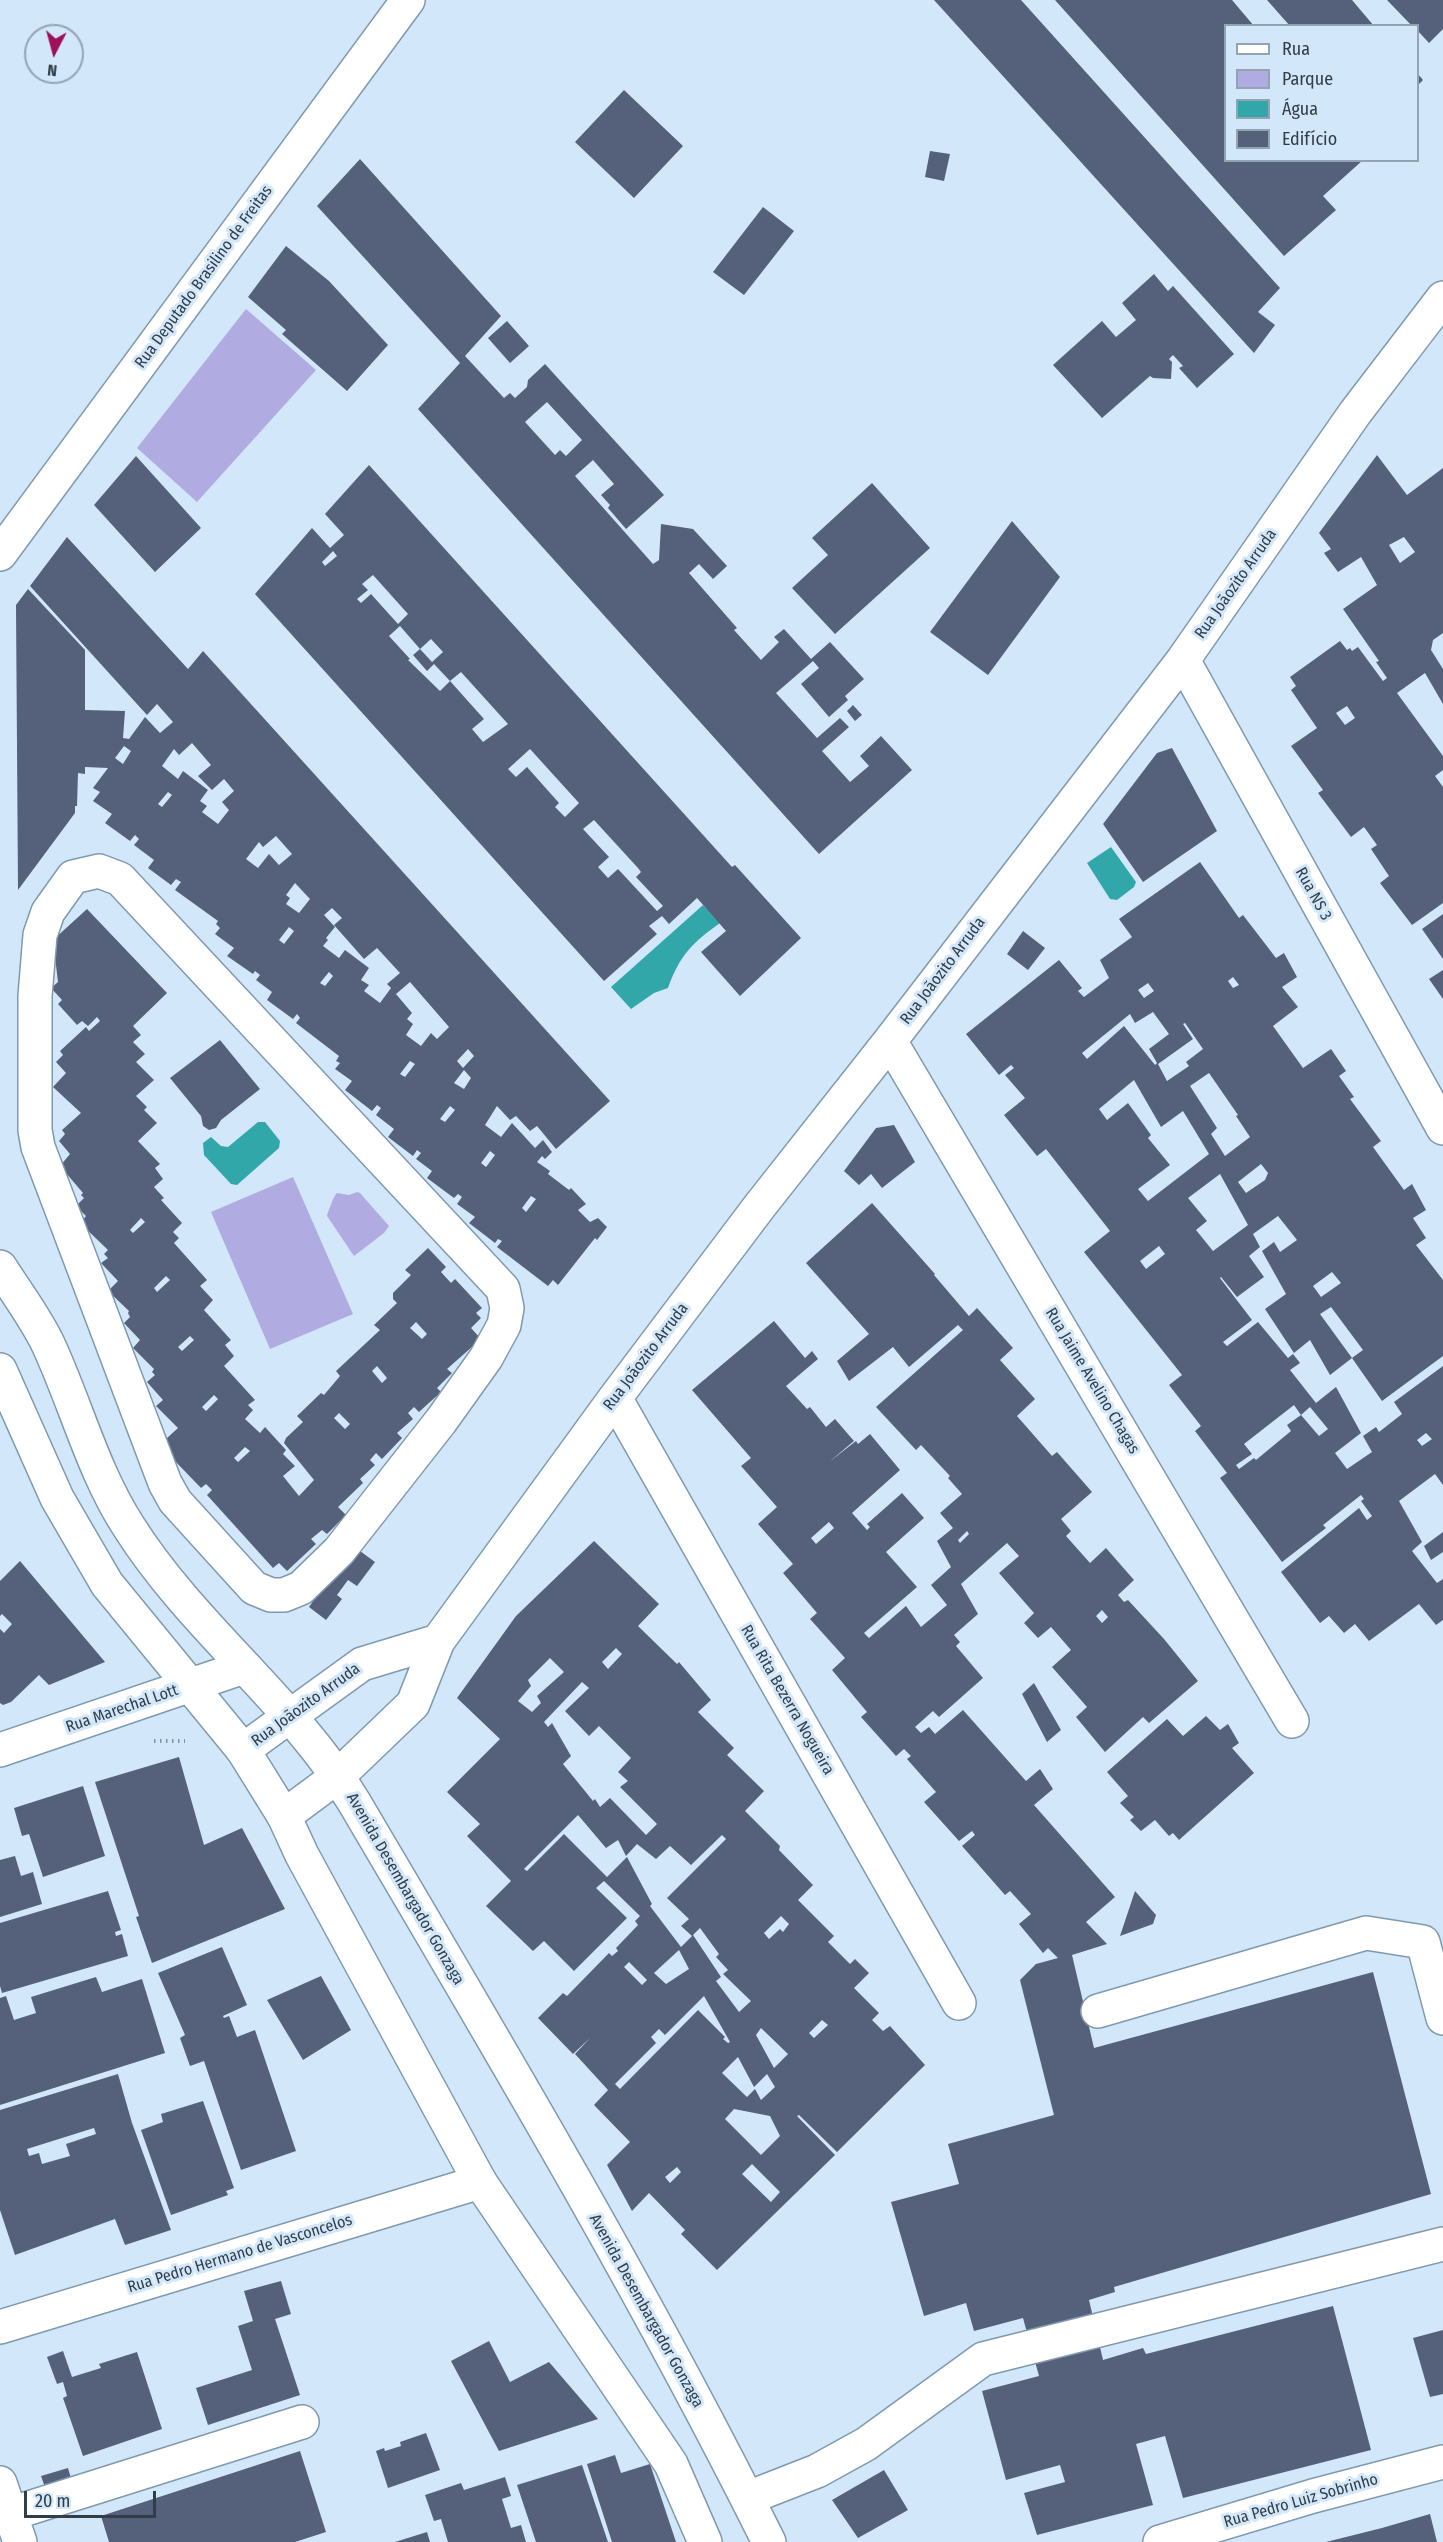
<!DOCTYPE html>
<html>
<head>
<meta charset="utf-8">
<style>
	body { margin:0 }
	#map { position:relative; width:1443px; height:2542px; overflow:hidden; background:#d2e8fa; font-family:"Fira Sans Condensed",sans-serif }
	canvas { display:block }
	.legend { position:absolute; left:1224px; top:24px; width:195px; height:138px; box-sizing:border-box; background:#d2e8fa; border:2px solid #92a4b2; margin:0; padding:8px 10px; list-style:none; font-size:18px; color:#323d46 }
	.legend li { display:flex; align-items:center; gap:12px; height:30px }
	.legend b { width:30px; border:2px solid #92a4b2 }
	.north { position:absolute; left:24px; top:24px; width:60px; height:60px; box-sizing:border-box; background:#d2e8fa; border:2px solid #92a4b2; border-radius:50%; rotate:186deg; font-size:16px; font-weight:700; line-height:24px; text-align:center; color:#323d46 }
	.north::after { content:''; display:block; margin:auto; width:21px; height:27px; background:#9f105b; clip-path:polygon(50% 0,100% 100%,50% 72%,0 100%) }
	.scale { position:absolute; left:24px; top:2491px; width:132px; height:27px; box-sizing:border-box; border:3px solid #323d46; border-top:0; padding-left:8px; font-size:18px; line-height:21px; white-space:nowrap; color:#323d46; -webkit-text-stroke:4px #d2e8fa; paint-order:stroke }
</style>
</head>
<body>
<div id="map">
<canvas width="1443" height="2542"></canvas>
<ul class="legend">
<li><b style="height:8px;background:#fff"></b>Rua</li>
<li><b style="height:16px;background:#b0abe1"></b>Parque</li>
<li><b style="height:16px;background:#31a7aa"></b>Água</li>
<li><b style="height:16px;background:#55607a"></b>Edifício</li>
</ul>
<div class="north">N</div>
<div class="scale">20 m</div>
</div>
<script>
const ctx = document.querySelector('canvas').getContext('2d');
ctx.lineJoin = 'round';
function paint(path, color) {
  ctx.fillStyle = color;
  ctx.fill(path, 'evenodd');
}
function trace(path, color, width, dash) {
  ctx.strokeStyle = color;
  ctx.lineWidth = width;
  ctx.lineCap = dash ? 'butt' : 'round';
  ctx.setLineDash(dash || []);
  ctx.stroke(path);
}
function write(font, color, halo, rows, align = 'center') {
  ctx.font = font + ' "Fira Sans Condensed",sans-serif';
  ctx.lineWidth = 6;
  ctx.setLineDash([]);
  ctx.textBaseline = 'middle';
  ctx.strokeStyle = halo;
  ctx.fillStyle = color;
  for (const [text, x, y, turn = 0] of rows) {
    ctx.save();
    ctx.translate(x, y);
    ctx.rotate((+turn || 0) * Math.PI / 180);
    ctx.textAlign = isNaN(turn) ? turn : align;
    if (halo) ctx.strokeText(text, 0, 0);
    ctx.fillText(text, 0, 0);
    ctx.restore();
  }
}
const green = new Path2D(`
	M246,309L316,370L197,502L137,448Z
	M293,1177L353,1314L270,1349L211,1212Z
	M357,1192L360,1193L389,1226L384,1233L354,1256L327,1216C328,1212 334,1195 337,1193L349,1195Z`);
const water = new Path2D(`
	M1111,847L1136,882L1134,887L1117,900L1110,899L1087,863Z
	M703,905L720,923C692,943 680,955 668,988L654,993L631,1009L611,987Z
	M258,1122H265L280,1141L279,1148L237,1185L231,1184L204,1155L203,1143L211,1137L221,1146L228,1147Z`);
const building = new Path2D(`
	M934,0H1021L1280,288L1258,312L1275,325L1254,353Z
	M1055,0H1232L1254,26H1226V160H1363L1323,196L1336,210L1284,256Z
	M1267,0H1352L1374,26H1290Z
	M1387,0H1443V29L1429,43L1418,31V26H1412Z
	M1418,74L1423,80L1418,85Z
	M624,90L683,146L634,198L575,142Z
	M930,151L950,154L944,181L925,177Z
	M360,159L501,316L465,356L504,398L510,393L515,398L527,387L528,380L545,364L664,495L626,529L608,508L610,505L601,495L614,484L593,460L575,476L653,564L659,560L661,524L693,529L727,566L713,579L699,564L689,573L737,628L734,630L761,660L779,642L774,637L784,629L811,659L830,642L864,679L845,696L848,700L829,717L801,684L819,668L813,661L776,693L817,738L840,718L849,727L822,751L850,782L869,766L860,756L881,736L912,770L819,854L418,409L460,363L317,206ZM547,402L582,440L566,456L560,450L555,455L525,422Z
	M763,207L794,231L744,295L713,272Z
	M286,246L329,281L388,345L347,391L282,334L286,330L248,297Z
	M1154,274L1168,291L1173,286L1234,354L1197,388L1179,368L1183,366L1173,355L1169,359L1172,362L1171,379L1153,378L1150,376L1102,418L1053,365L1102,321L1116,337L1136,320L1122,303Z
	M507,321L529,346L510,363L488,338Z
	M1377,455L1407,495L1443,468V633L1433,640L1431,650L1443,669V704L1425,673L1397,693L1443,756V770L1435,776L1443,787V903L1412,925L1380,883L1389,876L1371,849L1377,845L1364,827L1351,837L1318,793L1323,790L1291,746L1317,728L1291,690L1296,686L1290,677L1340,641L1347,650L1350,648L1352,651L1358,647L1383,681L1387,678L1376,662L1379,661L1343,609L1377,585L1361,557L1338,572L1324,553L1331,549L1319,533ZM1404,537L1415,552L1400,563L1389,545ZM1347,706L1355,718L1345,725L1336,713Z
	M136,456L201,528L155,572L94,505Z
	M369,465L732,867L735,865L801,938L740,996L701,952L726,931L697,898L669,924L662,916L649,926L657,934L604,981L255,594L312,528L330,548L344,535L325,514ZM333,551L337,556L325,566L322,562ZM373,575L408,614L398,624L371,594L361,603L357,599L368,590L362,584ZM400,626L420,649L431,639L443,652L432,662L420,649L413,655L427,671L434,664L450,681L440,691L408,660L410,659L389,636ZM461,672L508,724L483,742L472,729L484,719L450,681ZM530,749L579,803L565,817L555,807L559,803L527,767L516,777L508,769ZM594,820L638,868L641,872L636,877L663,906L657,911L618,869L608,878L598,867L609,857L583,829Z
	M872,483L930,548L835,634L792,588L828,555L812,538Z
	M1012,521L1060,577L988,675L930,632Z
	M67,537L188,669L203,651L610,1101L556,1149L537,1126L530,1131L516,1116L510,1120L497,1106L485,1125L501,1137L512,1123L535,1148L543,1140L552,1152L545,1159L542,1156L537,1162L550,1171L548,1174L569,1190L571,1188L586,1204L578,1210L590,1222L598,1218L607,1227L597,1240L595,1238L558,1285L553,1280L548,1286L497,1247L502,1241L498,1239L495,1243L469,1223L475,1217L457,1204L462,1197L458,1194L454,1198L427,1178L432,1171L416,1159L421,1153L417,1150L413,1156L388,1137L394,1129L376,1115L381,1108L377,1105L372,1111L345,1090L352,1081L335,1069L340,1063L336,1061L339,1056L296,1023L300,1018L297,1014L293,1019L267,1000L272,992L256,980L260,975L255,971L253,974L227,956L234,948L215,934L220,928L216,924L218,921L175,890L181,882L176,879L171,885L148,868L154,860L134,845L139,839L135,835L130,841L105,823L112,814L93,801L100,792L93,788L108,768L85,767V774L78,773L77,806H75V813L18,890L16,605L28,589L85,650V710L125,711L123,738L129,739L145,717L160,733L173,722L157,704L147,715L30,586ZM192,743L211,765L198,776L212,790L224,779L234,791L222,802L229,810L218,824L202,812L207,806L200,801L208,790L183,771L178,779L162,766L174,749L179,755ZM124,746L131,751L123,764L115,758ZM168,792L172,795L162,807L158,804ZM276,836L292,854L279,865L269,854L258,868L246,859L259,842L263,847ZM295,883L310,899L299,913L286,904L290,898L286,895ZM332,908L342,918L334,925L364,959L377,948L400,973L387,984L391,988L380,1003L364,991L369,985L361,980L369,968L345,950L339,958L323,946L328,940L326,938L335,927L324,915ZM289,927L294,931L284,944L279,940ZM329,972L333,976L325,986L320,983ZM410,982L449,1027L437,1039L431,1033L421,1046L406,1035L413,1024L407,1019L412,1013L396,994ZM468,1049L474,1056L463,1068L457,1061ZM410,1061L415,1064L405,1077L400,1074ZM464,1070L471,1078L464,1089L454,1083ZM450,1106L455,1110L445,1122L440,1119ZM490,1151L495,1155L486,1167L481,1163ZM531,1196L536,1199L526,1212L522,1208Z
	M853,705L862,715L855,721L847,711Z
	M1172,748L1217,831L1143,882L1103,824L1157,753Z
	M1200,862L1239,918L1243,915L1276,958L1284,953L1297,977L1282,987L1298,1007L1273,1026L1303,1068L1331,1049L1346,1071L1339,1076L1354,1097L1350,1099L1381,1141L1373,1147L1404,1190L1412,1184L1426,1210L1413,1218L1426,1238L1416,1245L1443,1280V1356L1382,1401L1352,1358L1330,1375L1310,1340L1294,1353L1265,1309L1286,1294L1262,1251L1274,1242L1280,1252L1297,1240L1278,1216L1253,1234L1260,1247L1249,1256L1264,1277L1237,1297L1221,1277L1220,1278L1252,1320L1223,1342L1227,1346L1258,1322L1288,1358L1293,1354L1300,1363L1290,1370L1316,1403L1336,1387L1361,1433L1335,1453L1347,1469L1372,1452L1363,1436L1376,1427L1379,1432L1402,1414L1394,1402L1443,1366V1485L1435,1474L1399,1501L1422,1542L1412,1551L1437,1583L1443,1579V1620L1436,1625L1419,1604L1369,1641L1355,1624L1344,1633L1329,1616L1320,1623L1281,1572L1359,1508L1367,1520L1372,1516L1361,1501L1364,1499L1361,1495L1323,1525L1326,1528L1282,1562L1220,1478L1227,1473L1195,1431L1201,1426L1169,1385L1182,1375L1084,1252L1110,1231L1046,1149L1037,1156L1004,1115L1025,1098L1005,1075L1014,1068L1011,1065L999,1075L966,1034L1059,960L1082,988L1078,991L1084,997L1109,978L1100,960L1132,937L1119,919ZM1233,977L1239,985L1233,988L1228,981ZM1148,983L1154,991L1144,998L1138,990ZM1153,1012L1169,1034L1149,1049L1157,1063L1155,1065L1124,1026L1087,1059L1082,1053L1130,1014L1135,1023ZM1185,1023L1203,1049L1186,1062L1189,1066L1167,1081L1158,1064L1193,1039L1183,1024ZM1209,1073L1238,1115L1236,1116L1250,1137L1225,1156L1211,1134L1217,1128L1190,1086ZM1134,1080L1161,1127L1183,1111L1209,1154L1148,1201L1138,1189L1170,1165L1148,1138L1151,1135L1128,1103L1107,1120L1099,1109ZM1261,1164L1268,1173L1265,1180L1246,1193L1238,1182ZM1220,1174L1248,1225L1213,1251L1196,1230L1207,1221L1188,1198ZM1159,1246L1165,1254L1146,1269L1140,1261ZM1332,1272L1341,1283L1321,1297L1313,1286ZM1331,1307L1363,1350L1352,1358L1320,1314ZM1294,1405L1301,1415L1310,1407L1328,1429L1319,1436L1301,1415L1287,1425L1291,1431L1256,1460L1254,1458L1239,1469L1236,1465L1252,1454L1244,1444ZM1426,1433L1432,1439L1422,1446L1417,1440Z
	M87,909L167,993L133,1026L141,1035L133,1042L145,1054L136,1062L154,1080L136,1096L147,1107L144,1110L157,1123L138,1141L160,1164L155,1168L163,1179L154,1187L164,1198L161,1200L182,1223L173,1232L179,1238L174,1243L207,1280L200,1286L213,1300L204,1310L231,1340L225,1345L234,1356L224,1366L255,1400L248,1405L253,1410L245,1419L260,1433L265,1427L286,1450L283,1454L295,1466L283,1476L299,1496L314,1480L284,1443L286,1438L303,1422L297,1416L321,1393L324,1395L340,1376L336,1371L380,1330L374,1325L397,1303L393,1299V1293L411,1275L405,1270L428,1248L446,1267L441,1272L451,1283L455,1279L482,1308L476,1313L481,1318L471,1328L481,1339L447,1369L452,1373L437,1388L441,1392L419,1412L414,1407L408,1413L413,1419L397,1433L402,1438L382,1459L376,1453L370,1460L375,1465L360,1479L363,1483L338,1507L346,1515L327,1534L322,1530L311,1539L316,1544L287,1571L279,1563L273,1568L207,1495L212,1490L206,1484L201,1488L174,1460L166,1439L178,1428L156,1406L163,1400L147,1382L155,1375L152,1372L154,1369L133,1348L140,1340L124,1323L130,1317L128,1313L129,1311L108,1291L118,1281L101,1263L108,1258L104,1254L108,1250L80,1223L86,1216L76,1206L84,1198L81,1195L83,1193L60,1166L70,1154L59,1141L65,1134L62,1130L81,1113L53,1087L66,1073L56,1062L63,1055L60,1051L86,1027L89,1031L100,1021L97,1017L88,1026L82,1021L77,1025L58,1004L62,1000L51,988L58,982L53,940ZM141,1218L145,1222L133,1233L130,1230ZM166,1276L170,1280L157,1292L154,1288ZM416,1322L427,1334L422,1339L410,1328ZM190,1336L194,1340L182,1351L178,1347ZM377,1366L387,1378L382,1383L372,1371ZM214,1395L218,1399L206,1411L202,1407ZM339,1413L350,1424L345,1429L334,1418ZM245,1447L250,1451L238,1462L234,1458Z
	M1443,914V959L1422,929Z
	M1023,931L1045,948L1028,970L1007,954Z
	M1443,970V999L1429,979Z
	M220,1040L260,1089L221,1120L216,1128L209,1130L203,1126L201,1116L170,1078Z
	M894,1125L915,1162L882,1188L871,1174L859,1185L844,1171L876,1128Z
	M872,1203L935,1274L934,1275L969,1316L977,1308L1013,1348L1000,1360L1035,1399L1017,1416L1052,1456L1057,1452L1092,1492L1061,1519L1071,1531L1066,1536L1090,1563L1106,1548L1134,1580L1118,1595L1124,1602L1128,1600L1164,1639L1198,1681L1149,1723L1143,1717L1105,1752L1076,1717L1087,1707L1052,1667L1071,1650L1051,1627L1038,1638L1024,1623L1034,1613L999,1573L1019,1556L1007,1543L961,1584L978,1614L954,1635L960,1642L956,1646L983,1678L939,1717L933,1711L915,1727L921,1733L929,1727L935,1734L963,1710L1026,1781L1040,1769L1053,1789L1034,1805L1115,1897L1086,1922L1107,1944L1072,1955L1094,2048L1373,1972L1431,2194L1114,2287L1115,2292L1089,2300L1103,2360L1143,2348L1146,2354L1333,2306L1371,2450L1183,2498L1165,2436L1136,2444L1153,2505L1037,2535L1024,2493L1065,2482L1060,2465L1006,2480L982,2391L1039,2376L1023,2318L974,2331L966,2303L924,2316L891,2202L959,2184L948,2144L1054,2115L1020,1980L1036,1964L1058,1958L1048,1948L1043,1953L1019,1924L1031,1914L1010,1891L1005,1895L962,1846L975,1835L972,1831L959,1841L924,1802L936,1792L907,1759L911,1756L904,1749L896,1756L861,1717L867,1712L832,1670L845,1658L810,1619L817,1613L783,1573L793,1564L758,1524L777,1507L741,1466L751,1458L692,1390L774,1321L805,1358L812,1351L818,1359L786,1386L807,1409L810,1407L826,1427L835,1419L854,1441L829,1462L856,1441L858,1444L870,1434L900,1470L852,1513L867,1530L870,1527L867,1524L902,1493L924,1518L886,1552L917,1587L864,1633L869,1638L906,1606L921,1627L947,1605L931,1585L951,1567L937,1541L953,1528L940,1513L962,1494L948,1478L950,1476L921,1445L916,1450L876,1407L963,1330L958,1325L909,1367L893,1347L849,1381L837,1361L869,1334L806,1263ZM829,1522L834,1528L816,1544L811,1538ZM967,1531L969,1534L960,1543L958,1540ZM1102,1610L1108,1617L1102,1623L1096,1616Z
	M1443,1532V1552L1431,1560L1424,1546Z
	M594,1541L659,1604L638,1626L677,1664L679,1662L711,1700L698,1712L734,1748L727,1755L764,1791L745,1811L780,1846L779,1850L813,1885L798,1900L834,1936L828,1942L850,1964L855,1959L869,1973L854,1988L879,2013L872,2020L883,2031L890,2026L925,2065L837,2152L799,2115L797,2116L835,2155L717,2270L681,2234L685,2230L649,2193L632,2211L607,2165L630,2142L594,2105L608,2090L575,2054L590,2038L573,2054L538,2018L563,1993L567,1996L609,1953L612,1956L618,1951L616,1948L638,1925L635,1921L640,1916L604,1881L596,1888L627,1918L574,1971L544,1941L533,1951L486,1906L511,1881L467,1836L480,1824L447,1792L500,1739L457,1698L516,1616ZM616,1648L622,1654L608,1669L602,1662ZM550,1658L564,1672L537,1696L541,1703L532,1712L518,1701L531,1686L528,1680ZM582,1682L589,1688L565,1711L589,1736L599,1726L631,1758L618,1772L628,1781L620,1787L657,1824L646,1835L610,1798L600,1807L595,1799L593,1801L563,1764L571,1756L552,1723L548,1727L544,1722ZM578,1815L606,1848L618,1840L626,1856L637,1844L656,1859L670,1846L691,1865L722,1835L726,1839L667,1898L689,1919L681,1926L692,1936L700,1928L719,1954L716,1957L728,1970L723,1974L751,2001L739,2012L716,1981L721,1977L693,1935L681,1947L650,1906L652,1904L627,1857L607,1877L564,1834L527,1871L524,1869ZM781,1916L789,1924L783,1932L780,1929L769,1939L764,1933ZM679,1950L689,1969L666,1984L654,1973ZM629,1962L647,1980L642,1985L624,1967ZM704,1996L730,2042L728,2043L723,2039L725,2037L698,2010L620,2089L615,2084L656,2043L651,2037L659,2029L665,2035ZM822,2020L828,2025L814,2038L809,2033ZM761,2028L788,2054L774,2068L756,2035ZM738,2057L754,2087L767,2074L775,2087L761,2100L755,2089L747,2097L722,2073ZM734,2109L770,2116L780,2136L761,2155L725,2119ZM752,2164L780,2192L771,2202L742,2174ZM677,2167L681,2172L670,2183L665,2177Z
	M360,1551L375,1562L357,1586L348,1580L337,1595L342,1599L326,1620L309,1607L336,1568L342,1573Z
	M20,1561L105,1662L49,1685L39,1675L11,1702L3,1705L0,1703V1629L4,1633L12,1624L2,1614L0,1616V1581Z
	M1034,1683L1061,1730L1047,1742L1022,1694Z
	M1206,1716L1220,1730L1228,1724L1239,1743L1232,1748L1254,1773L1179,1840L1173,1833L1169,1836L1155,1820L1141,1831L1130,1820L1134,1817L1120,1803L1128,1796L1107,1772L1167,1719L1183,1736Z
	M179,1757L204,1845L242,1828L285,1909L152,1963L136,1917L139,1916L95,1782Z
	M83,1786L105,1856L43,1877L29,1834L22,1836L14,1808Z
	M15,1856L21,1876L33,1872L42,1904L0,1917V1860Z
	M108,1891L121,1930L115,1932L116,1936L122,1934L128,1956L2,1993L0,1986V1923Z
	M1135,1891L1156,1915L1153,1924L1120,1936Z
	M222,1947L247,2005L223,2016L224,2018L229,2016L237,2037L255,2030L296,2151L241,2170L204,2061L190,2066L180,2038L185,2035L158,1973Z
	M321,1976L351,2030L303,2060L267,2000Z
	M96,1977L102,1992L142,1979L165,2053L0,2105V1998L6,1996L14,2020L36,2013L31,1997Z
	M118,2074L132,2123L171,2230L125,2245L115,2219L15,2255L0,2210V2110ZM94,2128L96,2134L66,2144L70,2156L42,2164L39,2153L29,2156L27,2149Z
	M203,2101L234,2188L226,2191L228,2195L171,2215L141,2130L163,2122L161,2114Z
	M281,2281L291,2314L275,2319L300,2395L208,2425L196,2388L252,2370L238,2326L253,2321L244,2291Z
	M1443,2330V2394L1430,2397L1413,2338Z
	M489,2341L510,2382L549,2362L598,2419L499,2451L451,2361Z
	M63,2351L72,2377L101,2368L99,2364L137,2352L162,2429L83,2456L63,2398L67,2396L63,2382L57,2384L47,2357Z
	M426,2433L440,2470L388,2488L376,2451L384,2448L385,2451L401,2446L400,2442Z
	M300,2451L326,2532L295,2542H109L101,2516Z
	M615,2455L621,2473L650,2464L676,2542H612L587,2464Z
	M582,2465L608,2542H536L517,2485Z
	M68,2468L73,2485L47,2493L41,2476Z
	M884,2470L908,2510L858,2538L832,2500Z
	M505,2477L511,2496L502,2499L511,2528L521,2525L526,2542H448L441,2519L434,2521L425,2495L461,2483L464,2490Z
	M1430,2514L1437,2542H1326L1382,2528Z
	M427,2532L430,2542H395Z`);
const path = new Path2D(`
	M154,1741H185`);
const minor = new Path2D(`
	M0,554L408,0
	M1183,660L1443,1128
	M99,871L120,879L503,1289L507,1308L504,1325L486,1358L441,1421L339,1551L301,1588L284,1595H271L254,1588L175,1501L165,1483L38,1147L35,1130V996L40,935L48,912L73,877Z
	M890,1041L1292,1721
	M615,1398L959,2003
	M0,1750L244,1667
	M243,1750L362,1664L438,1641
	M284,1816L338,1776L413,1704L438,1641L615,1398L759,1207L890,1041L1183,660L1355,413L1443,298
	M1098,2011L1366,1933L1423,1942L1443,2018
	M0,2327L480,2182
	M0,2483L20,2542
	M748,2498L817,2471L866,2444L983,2359L1443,2244
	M10,2514L302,2422
	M1160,2542L1313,2496L1443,2462`);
const major = new Path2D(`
	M0,1267C16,1292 35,1317 48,1344C76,1404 93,1472 129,1527C193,1628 292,1700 354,1802C497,2045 643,2289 769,2542
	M0,1370L57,1498L107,1584L243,1750L284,1816L302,1855L480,2182L671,2464L705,2542`);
const streetNames = [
	["Rua Deputado Brasilino de Freitas",204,277,-54],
	["Rua Joãozito Arruda",1236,584,-55],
	["Rua NS 3",1313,894,61],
	["Rua Joãozito Arruda",943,971,-53],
	["Rua Joãozito Arruda",646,1357,-53],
	["Rua Jaime Avelino Chagas",1092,1381,59],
	["Rua Rita Bezerra Nogueira",787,1700,60],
	["Rua Joãozito Arruda",306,1705,-36],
	["Rua Marechal Lott",122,1709,-19],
	["Avenida Desembargador Gonzaga",405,1889,60],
	["Rua Pedro Hermano de Vasconcelos",240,2254,-17],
	["Avenida Desembargador Gonzaga",646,2311,61],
	["Rua Pedro Luiz Sobrinho",1301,2501,-16]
];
paint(green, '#b0abe1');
paint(water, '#31a7aa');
paint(building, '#55607a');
trace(minor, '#7f99ae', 36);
trace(major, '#7f99ae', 36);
trace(path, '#82929f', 4, [1.5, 4.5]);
trace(minor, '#fff', 33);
trace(major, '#fff', 33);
write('16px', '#323d46', '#d2e8fa', streetNames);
</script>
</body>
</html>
